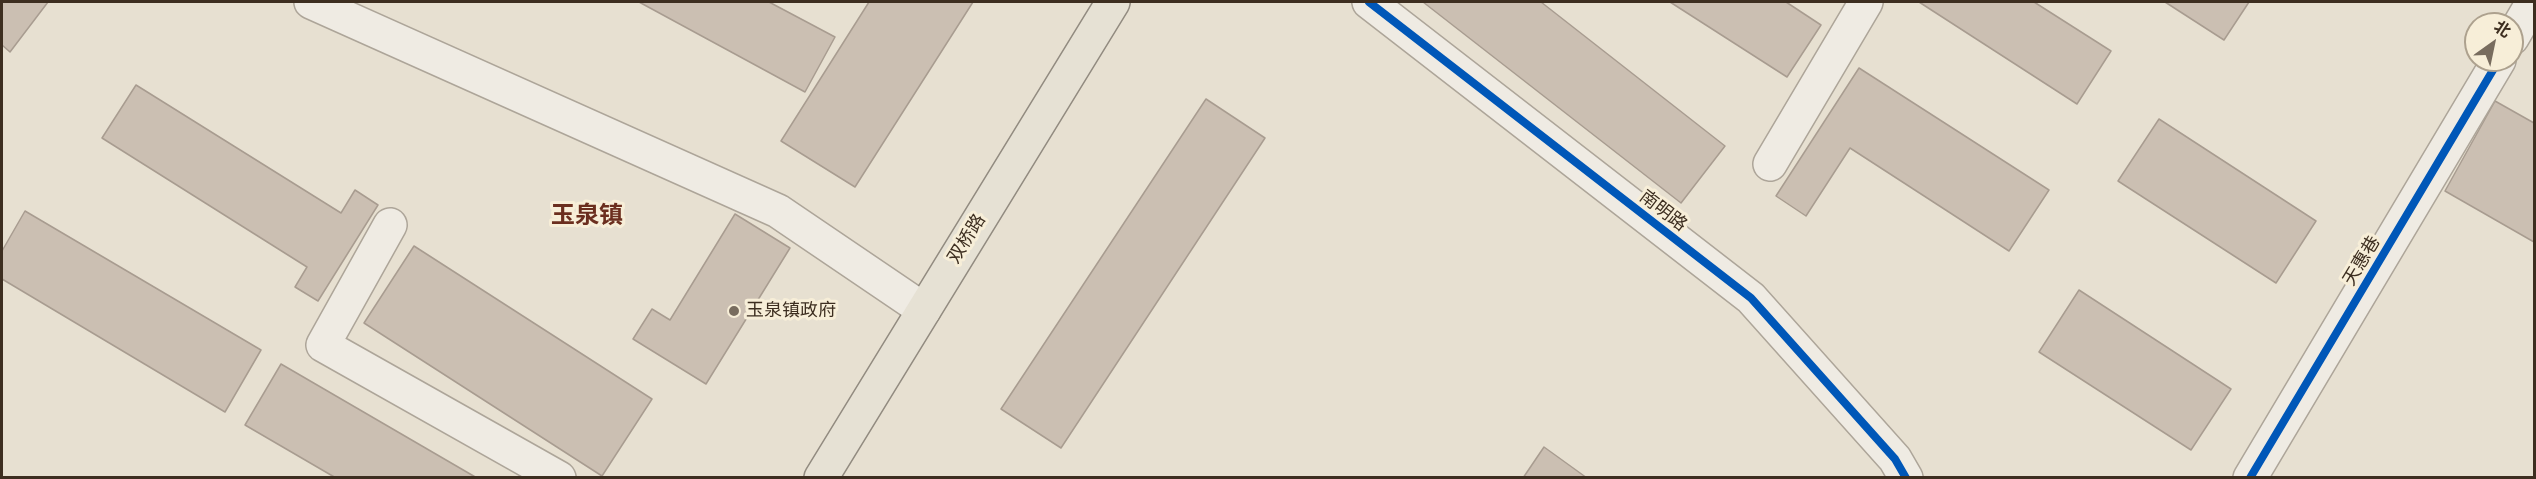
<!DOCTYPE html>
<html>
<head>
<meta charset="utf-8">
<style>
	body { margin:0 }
	#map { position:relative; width:2536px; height:479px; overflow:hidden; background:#e7e0d1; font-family:"PT Serif","Noto Sans SC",serif }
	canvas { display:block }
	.frame { position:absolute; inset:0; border:3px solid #3d2e20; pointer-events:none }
	.north { position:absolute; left:2464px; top:12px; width:60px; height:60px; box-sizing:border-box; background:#f7eed8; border:2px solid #ada18e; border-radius:50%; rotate:33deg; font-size:16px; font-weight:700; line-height:24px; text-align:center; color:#3d2e20 }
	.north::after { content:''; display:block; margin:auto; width:21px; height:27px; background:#786c5e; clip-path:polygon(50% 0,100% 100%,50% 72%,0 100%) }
</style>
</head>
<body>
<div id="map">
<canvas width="2536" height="479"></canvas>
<div class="frame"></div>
<div class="north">北</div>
</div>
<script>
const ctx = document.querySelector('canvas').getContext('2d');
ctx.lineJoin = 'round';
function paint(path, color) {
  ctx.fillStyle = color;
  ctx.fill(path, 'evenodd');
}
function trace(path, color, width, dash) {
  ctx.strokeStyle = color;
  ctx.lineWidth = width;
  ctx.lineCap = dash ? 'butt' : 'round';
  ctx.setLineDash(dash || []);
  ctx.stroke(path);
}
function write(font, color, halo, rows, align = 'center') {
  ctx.font = font + ' "PT Serif","Noto Sans SC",serif';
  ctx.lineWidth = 6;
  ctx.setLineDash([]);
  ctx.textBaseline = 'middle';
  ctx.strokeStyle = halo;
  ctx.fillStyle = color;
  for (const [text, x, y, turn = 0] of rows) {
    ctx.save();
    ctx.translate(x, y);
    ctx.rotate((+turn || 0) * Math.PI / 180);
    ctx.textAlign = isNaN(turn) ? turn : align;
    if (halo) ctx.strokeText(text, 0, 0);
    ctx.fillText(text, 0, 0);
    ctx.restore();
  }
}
const building = new Path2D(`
	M2,2H48L10,52L2,45Z
	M639,2H769L835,37L805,92Z
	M869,2H973L855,187L781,141Z
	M1423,2H1541L1725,146L1681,203Z
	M1670,2H1786L1821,25L1787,77Z
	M1919,2H2034L2111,51L2077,104Z
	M2165,2H2249L2224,40Z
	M1859,68L2049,190L2009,251L1850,148L1806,216L1776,196Z
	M136,85L341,213L355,190L378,205L318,301L295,287L307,267L102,138Z
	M1206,99L1265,138L1061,448L1001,409Z
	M2495,101L2534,123V242L2445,191Z
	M2159,119L2316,221L2276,283L2118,181Z
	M25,211L261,350L225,412L2,279V251Z
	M735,214L790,248L706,384L633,339L652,309L670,320Z
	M414,246L652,399L602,476L364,323Z
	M2079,290L2231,389L2191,450L2039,352Z
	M281,364L477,478H336L245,425Z
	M1544,447L1587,478H1523Z`);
const minor = new Path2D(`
	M311,2L778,211L924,310
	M1369,2L1751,298L1895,459L1906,478
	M2512,38L2533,2
	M1770,164L1866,2
	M390,225L323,345L559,478
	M2250,478L2499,60`);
const major = new Path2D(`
	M821,478L1113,2`);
const cycleway = new Path2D(`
	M1369,2L1751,298L1895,459L1906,478
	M2250,478L2499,60`);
const markers = [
	[734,311,6,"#786c5e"]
];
const streetNames = [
	["南明路",1663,211,38],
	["双桥路",967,239,-58],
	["天惠巷",2362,261,-59]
];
const poiNames = [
	["玉泉镇政府",746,311]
];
const districtNames = [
	["玉泉镇",587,216]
];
paint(building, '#cbbfb2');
trace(building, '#a89c90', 1.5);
trace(minor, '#ada599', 36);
trace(major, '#928b80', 36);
trace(minor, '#efebe3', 33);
trace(major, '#e6e1d4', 33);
trace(cycleway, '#0057b8', 8);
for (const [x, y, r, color] of markers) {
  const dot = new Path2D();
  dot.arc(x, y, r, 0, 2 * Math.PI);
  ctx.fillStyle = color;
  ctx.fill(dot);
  trace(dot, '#f7eed8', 2);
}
write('18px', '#3d2e20', '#f7eed8', streetNames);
write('18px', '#3d2e20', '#f7eed8', poiNames, 'left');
write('bold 24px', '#6b2e1e', '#f7eed8', districtNames);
</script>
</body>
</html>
